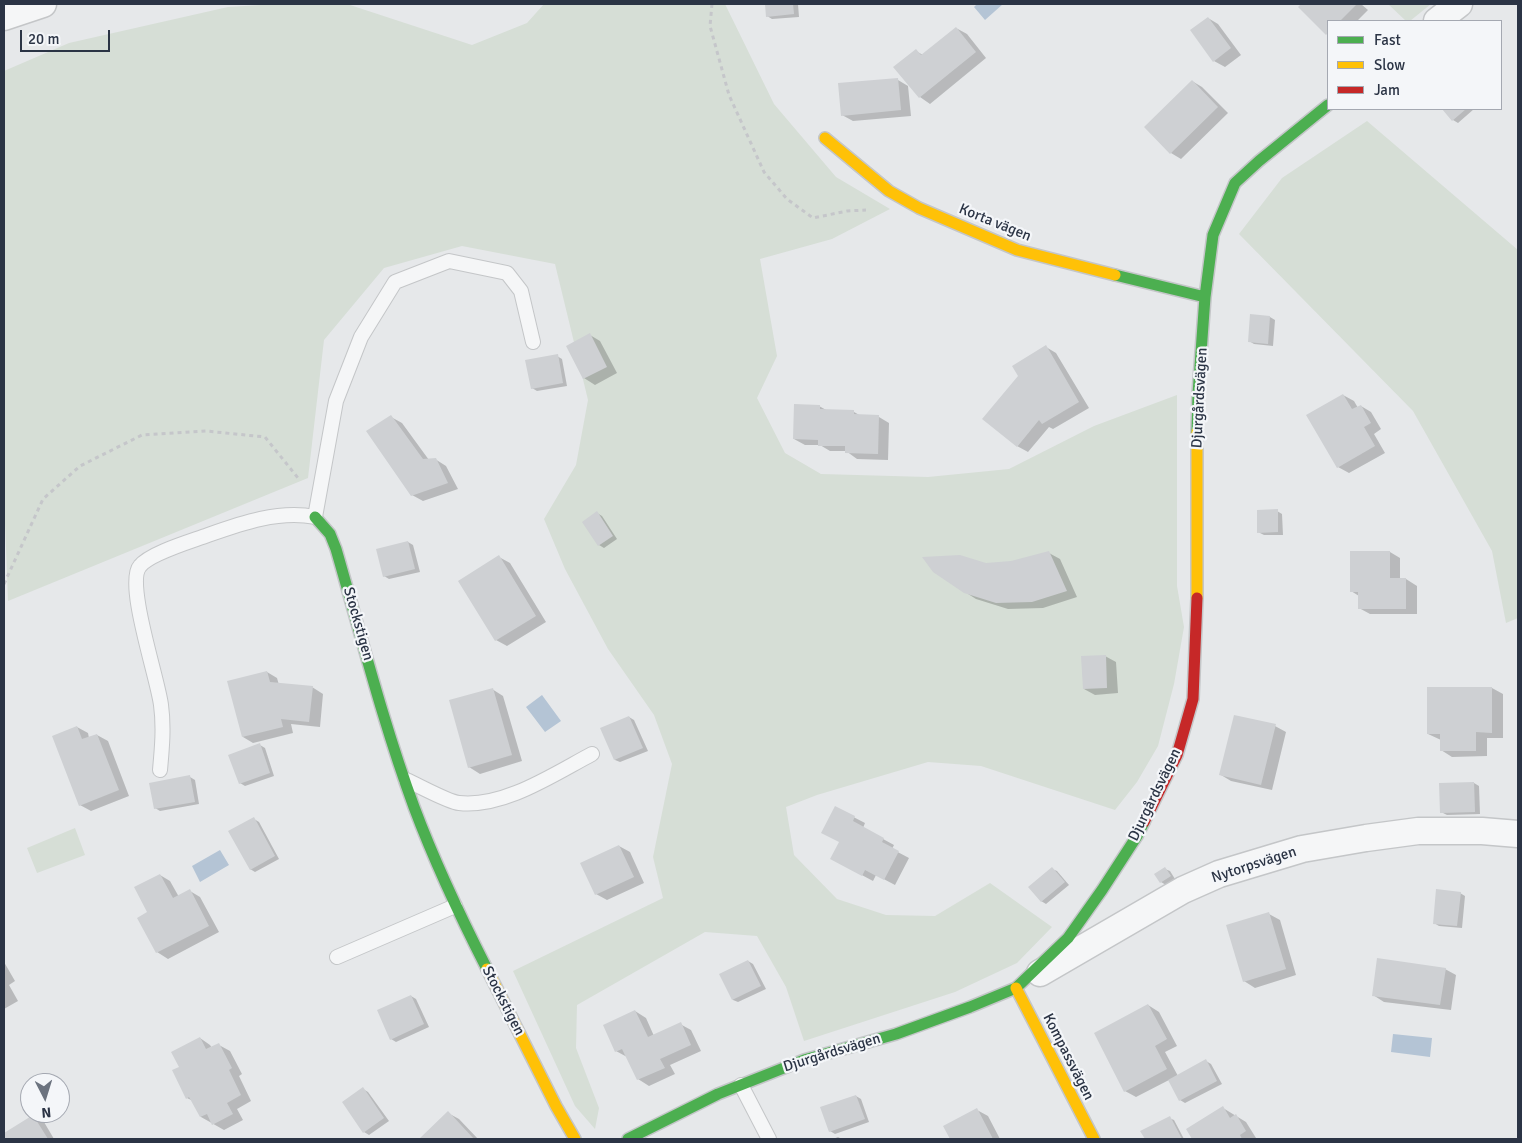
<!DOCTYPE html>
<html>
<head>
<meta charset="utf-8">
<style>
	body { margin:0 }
	#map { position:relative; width:1522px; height:1143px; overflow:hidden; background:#e6e8ea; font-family:Signika,sans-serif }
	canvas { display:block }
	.frame { position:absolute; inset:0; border:5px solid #2b3445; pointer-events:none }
	.legend { position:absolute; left:1327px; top:20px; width:175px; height:90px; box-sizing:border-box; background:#f4f6f9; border:1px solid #a4a8b1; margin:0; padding:6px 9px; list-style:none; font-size:15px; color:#2b3445 }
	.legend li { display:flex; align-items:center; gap:10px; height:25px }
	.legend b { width:25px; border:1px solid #a4a8b1 }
	.north { position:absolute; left:20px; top:1073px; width:50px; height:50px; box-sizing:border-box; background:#f4f6f9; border:1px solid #a4a8b1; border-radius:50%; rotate:175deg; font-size:14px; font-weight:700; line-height:20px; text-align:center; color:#2b3445 }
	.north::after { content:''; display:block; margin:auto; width:18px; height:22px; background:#6c737f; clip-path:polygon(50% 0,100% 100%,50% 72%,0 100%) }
	.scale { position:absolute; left:20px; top:30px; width:90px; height:22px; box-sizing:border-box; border:2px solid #2b3445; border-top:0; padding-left:6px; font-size:15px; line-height:18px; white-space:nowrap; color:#2b3445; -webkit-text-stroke:4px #f4f6f9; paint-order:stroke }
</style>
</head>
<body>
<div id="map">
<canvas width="1522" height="1143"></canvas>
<div class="frame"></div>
<ul class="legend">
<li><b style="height:6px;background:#4caf50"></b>Fast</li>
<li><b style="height:6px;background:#ffc107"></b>Slow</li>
<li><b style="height:6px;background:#c62828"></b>Jam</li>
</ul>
<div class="north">N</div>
<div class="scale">20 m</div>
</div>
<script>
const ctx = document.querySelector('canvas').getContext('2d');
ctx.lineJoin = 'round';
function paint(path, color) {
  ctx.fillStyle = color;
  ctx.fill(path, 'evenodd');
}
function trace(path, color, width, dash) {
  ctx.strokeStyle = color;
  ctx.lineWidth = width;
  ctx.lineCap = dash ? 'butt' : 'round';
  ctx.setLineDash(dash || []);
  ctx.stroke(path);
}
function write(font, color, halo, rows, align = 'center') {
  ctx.font = font + ' Signika,sans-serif';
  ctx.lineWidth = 4.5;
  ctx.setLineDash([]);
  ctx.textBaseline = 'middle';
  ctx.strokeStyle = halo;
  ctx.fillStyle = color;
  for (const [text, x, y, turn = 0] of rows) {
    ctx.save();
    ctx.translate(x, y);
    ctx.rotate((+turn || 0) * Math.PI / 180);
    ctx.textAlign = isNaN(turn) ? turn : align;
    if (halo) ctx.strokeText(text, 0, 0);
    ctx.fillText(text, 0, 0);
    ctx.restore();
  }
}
const green = new Path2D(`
	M277,4H347L472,45L527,23L544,4H725L774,104L836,177L890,209L832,239L760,259L777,356L757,398L785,453L821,474L928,477L1009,469L1094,426L1177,395V586L1184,627L1174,684L1158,746L1137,782L1115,810L981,766L928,762L817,795L786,807L794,855L837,899L886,915L935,916L990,883L1052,927L1017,963L955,992L804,1041L786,987L757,936L705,932L577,1005L576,1048L599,1108L595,1129L575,1106L513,971L663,898L653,857L672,764L654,715L608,649L565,569L544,519L576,465L588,400L555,264L462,246L384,268L324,340L308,478L8,601L4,497V71L69,43L228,7Z
	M1388,4H1431L1410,21H1406Z
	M1367,121L1518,250V618L1506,623L1492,551L1413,411L1239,234L1282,178Z
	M75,828L85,855L37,873L27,848Z`);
const water = new Path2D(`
	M977,4H1003L985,20L974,7Z
	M542,695L561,721L545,732L526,707Z
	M220,850L229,865L200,882L192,866Z
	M1393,1034L1432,1038L1430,1057L1391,1052Z`);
const shadow = new Path2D(`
	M766,4H798L799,17L772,19L767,16Z
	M1303,4H1361L1368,10L1357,21H1328V35L1299,7Z
	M1208,18L1218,24L1241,55L1225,67L1214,61Z
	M956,28L967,34L986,58L930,104L920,97L895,67L916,51L923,55Z
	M898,80L908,86L911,116L853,121L842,115Z
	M1192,81L1202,87L1228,113L1181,159L1171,153Z
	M1443,109H1474L1458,123L1453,120Z
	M1252,315L1270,317L1275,320L1273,346L1254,344L1249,341Z
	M590,335L600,341L617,373L595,385L584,378Z
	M1046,347L1056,353L1089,408L1053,429L1049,427L1028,452L1017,446Z
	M557,356L562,359L567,386L537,391L532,388Z
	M1343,395L1354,401L1358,408L1361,406L1371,412L1381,429L1374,434L1385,453L1349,473L1338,467Z
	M819,406L828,411L854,412L861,416L879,417L889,423L888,460L857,459L846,451H830L820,445H805L794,439Z
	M391,417L402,423L429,460L435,459L446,466L458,489L423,501L412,495Z
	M1277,511L1282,514L1283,535H1264L1258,532Z
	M597,513L602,516L617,539L604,548L599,545Z
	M408,542L413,545L420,572L389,579L384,576Z
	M1390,552L1400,558V579H1406L1417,586V614H1370L1359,608V596L1351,591Z
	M1049,553L1060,559L1077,597L1043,608L1008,609L976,599L965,592L986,564L1011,562Z
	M499,557L510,563L546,622L507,646L496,640Z
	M1105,656L1116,662L1118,693L1095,695L1084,689Z
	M267,672L277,678L279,685L312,687L323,694L320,727L291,724L293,733L253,743L243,737Z
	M1492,688L1503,694V738H1487V756L1452,757L1441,750V740L1428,734Z
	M492,689L503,696L522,761L480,774L469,767Z
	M629,717L634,720L648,751L620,762L615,760Z
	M1275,726L1286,732L1272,790L1231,781L1221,775Z
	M77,727L88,733L89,738L97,735L108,741L129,796L91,811L80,805Z
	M260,745L265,748L274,776L245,786L240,783Z
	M190,777L195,780L199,804L160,811L155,808Z
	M1474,783L1479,786L1480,814L1447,815L1441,812Z
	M836,808L865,823L863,828L894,845L892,849L909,858L895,885L876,875L873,881L843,865Z
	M254,819L259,822L279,859L255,872L250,869Z
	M619,846L630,852L644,883L607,900L596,894Z
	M1052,869L1057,871L1069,885L1046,904L1041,901Z
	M1165,869L1170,871L1175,879L1166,885L1161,882Z
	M160,875L170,881L179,897L190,891L200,897L219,932L168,959L157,952L139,918L149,913Z
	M1460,893L1465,896L1462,928L1439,926L1434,923Z
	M1269,914L1280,920L1296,975L1255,988L1244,981Z
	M748,961L753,964L766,989L738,1002L733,1000L721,975Z
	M4,962L15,981L9,985L18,1001L4,1009Z
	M1445,969L1456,975L1451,1010L1384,1002L1373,995Z
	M411,996L416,999L429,1027L396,1042L391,1039Z
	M1148,1005L1159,1012L1177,1046L1165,1052L1178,1076L1206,1061L1211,1064L1222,1084L1185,1103L1180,1100L1169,1080L1136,1097L1125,1091Z
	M635,1011L646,1018L654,1036L680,1024L691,1030L701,1051L670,1065L675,1074L649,1086L638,1079L627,1057L616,1051Z
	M200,1038L210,1045L212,1048L219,1045L230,1051L242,1074L239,1076L251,1101L237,1109L243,1120L224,1130L201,1117L193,1101L187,1098L181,1067Z
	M363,1089L368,1092L389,1121L369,1135L364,1132L343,1102Z
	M856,1096L861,1099L869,1122L835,1134L830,1131Z
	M1223,1108L1246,1122L1256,1138L1253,1139H1194L1188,1129Z
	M977,1110L988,1116L1000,1139H951L945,1127Z
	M448,1113L459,1119L478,1139H420Z
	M33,1116L44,1122L54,1139H4V1134Z
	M1169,1118L1174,1120L1184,1139H1146L1142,1132Z
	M838,1137L842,1139H833Z`);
const building = new Path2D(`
	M765,4H793L794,14L766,17Z
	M1301,4H1357L1340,21H1328V33L1326,35L1298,7Z
	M1208,17L1231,48L1213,62L1190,30Z
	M956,27L976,52L919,98L893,67L916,49L921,55Z
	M898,78L901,110L841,116L838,83Z
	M1192,80L1218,107L1170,154L1144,127Z
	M1442,109H1466L1452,121Z
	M1250,314L1270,316L1268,344L1248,342Z
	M590,333L607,367L583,379L566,346Z
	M1046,345L1079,402L1042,424L1039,420L1017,447L982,419L1018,376L1012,366Z
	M558,354L563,383L531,389L525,360Z
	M1343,394L1352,409L1361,405L1371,423L1364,427L1375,446L1337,468L1306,415Z
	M794,404L820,405V409L854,410V414L879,415L878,454L845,453V446H818V440L793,439Z
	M391,415L423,459L436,458L448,483L411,496L366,431Z
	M1278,509V532L1257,533V510Z
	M597,511L613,536L598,546L582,522Z
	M408,541L415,569L383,577L376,549Z
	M1049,551L1067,591L1032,602L996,603L964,593L933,572L922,557L960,555L986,563L1011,561Z
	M1350,551H1390V578H1406V609H1358V592H1350Z
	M499,555L536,616L495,641L458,581Z
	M1106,655L1107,688L1083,689L1081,656Z
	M267,671L270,682L313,686L309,722L281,719L283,727L242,737L227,681Z
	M1427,687H1492V733L1476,732V751H1440V734H1427Z
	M493,688L512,755L468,768L449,700Z
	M1234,715L1276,724L1261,785L1219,775Z
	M629,716L643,748L614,760L600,728Z
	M77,726L82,739L97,734L119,790L79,806L52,736Z
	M260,743L270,773L239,784L228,755Z
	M190,775L195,802L154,809L149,783Z
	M1474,782L1475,812L1440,813L1439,783Z
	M835,806L855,816L853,821L884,838L882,842L899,851L884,880L865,870L862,876L830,859L839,842L821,833Z
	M254,817L275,856L250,870L228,831Z
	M619,845L634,877L595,895L580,863Z
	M1052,867L1065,882L1041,902L1028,887Z
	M1165,867L1171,876L1160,883L1154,874Z
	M160,874L173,898L190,889L209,926L156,953L137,918L147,912L134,887Z
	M1436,889L1461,892L1457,926L1433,924Z
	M1269,912L1286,969L1243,982L1226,925Z
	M1377,958L1446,968L1440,1005L1372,996Z
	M748,960L761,986L732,1000L719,974Z
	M411,995L424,1024L390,1040L377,1010Z
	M1148,1004L1167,1039L1155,1046L1167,1069L1124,1092L1094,1033Z
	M635,1010L648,1037L681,1022L691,1045L660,1059L665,1068L637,1080L622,1049L615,1052L603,1025Z
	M200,1037L206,1049L219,1043L232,1068L229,1070L241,1095L227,1103L233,1114L212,1125L207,1114L200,1117L189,1097L186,1099L172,1070L179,1067L171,1052Z
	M1206,1059L1217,1081L1179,1101L1168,1080Z
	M363,1087L384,1118L363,1133L342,1102Z
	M856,1095L865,1119L829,1132L820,1107Z
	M1223,1106L1230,1118L1236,1114L1246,1131L1240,1135L1242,1139H1192L1186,1129Z
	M977,1108L993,1139H950L943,1126Z
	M448,1111L474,1139H419Z
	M33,1115L48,1139H4V1133Z
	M1170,1116L1182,1139H1145L1140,1131Z`);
const path = new Path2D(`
	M712,4L710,26L729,95L764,172L787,199L813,218L847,211L866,210
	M4,584L43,499L80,466L142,435L206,431L265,437L298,478`);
const lane = new Path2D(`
	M160,770C162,748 164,727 161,705C158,679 125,583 140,566C150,553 192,541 208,535C242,523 279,510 315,517L336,401L361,337L395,282L449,261L507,273L521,291L533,342
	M406,780C418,785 448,802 459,803C504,808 554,774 592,754
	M337,957L455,906
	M741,1085L769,1139`);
const street = new Path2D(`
	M4,17L43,4
	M1437,21L1459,4
	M1040,973L1183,890L1219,874L1302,849L1366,838L1418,831H1482L1518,834`);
const fast = new Path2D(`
	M1115,275L1205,297
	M1197,432L1198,394L1205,297L1213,235L1235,183L1259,161L1328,105
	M315,517L330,534L336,549C361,635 383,723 414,807C435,863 460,916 487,969
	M628,1139L718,1094L804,1060L896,1034L970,1007L1016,988L1068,938L1102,890L1137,836L1144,822`);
const slow = new Path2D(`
	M825,138L889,191L919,208L1017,250L1115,275
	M1197,598V432
	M487,969L556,1106L575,1139
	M1016,988L1094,1139`);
const jam = new Path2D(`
	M1144,822L1177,755L1193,699L1197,598`);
const streetNames = [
	["Korta vägen",995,223,22],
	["Djurgårdsvägen",1200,398,-87],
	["Stockstigen",358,624,74],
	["Djurgårdsvägen",1155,795,-64],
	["Nytorpsvägen",1254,865,-18],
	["Stockstigen",503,1001,63],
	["Djurgårdsvägen",832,1053,-17],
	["Kompassvägen",1068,1057,63]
];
paint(green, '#d6ded6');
paint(water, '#b4c4d5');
paint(shadow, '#0003');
paint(building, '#ced0d3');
trace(lane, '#c4c6c8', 16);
trace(street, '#c4c6c8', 29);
trace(fast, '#c4c6c8', 14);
trace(slow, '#c4c6c8', 14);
trace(jam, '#c4c6c8', 14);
trace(path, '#c5c6ca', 3, [4, 4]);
trace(lane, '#f5f6f7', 14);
trace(street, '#f5f6f7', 26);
trace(fast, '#4caf50', 11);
trace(slow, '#ffc107', 11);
trace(jam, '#c62828', 11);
write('15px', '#2b3445', '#f4f6f9', streetNames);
</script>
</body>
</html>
